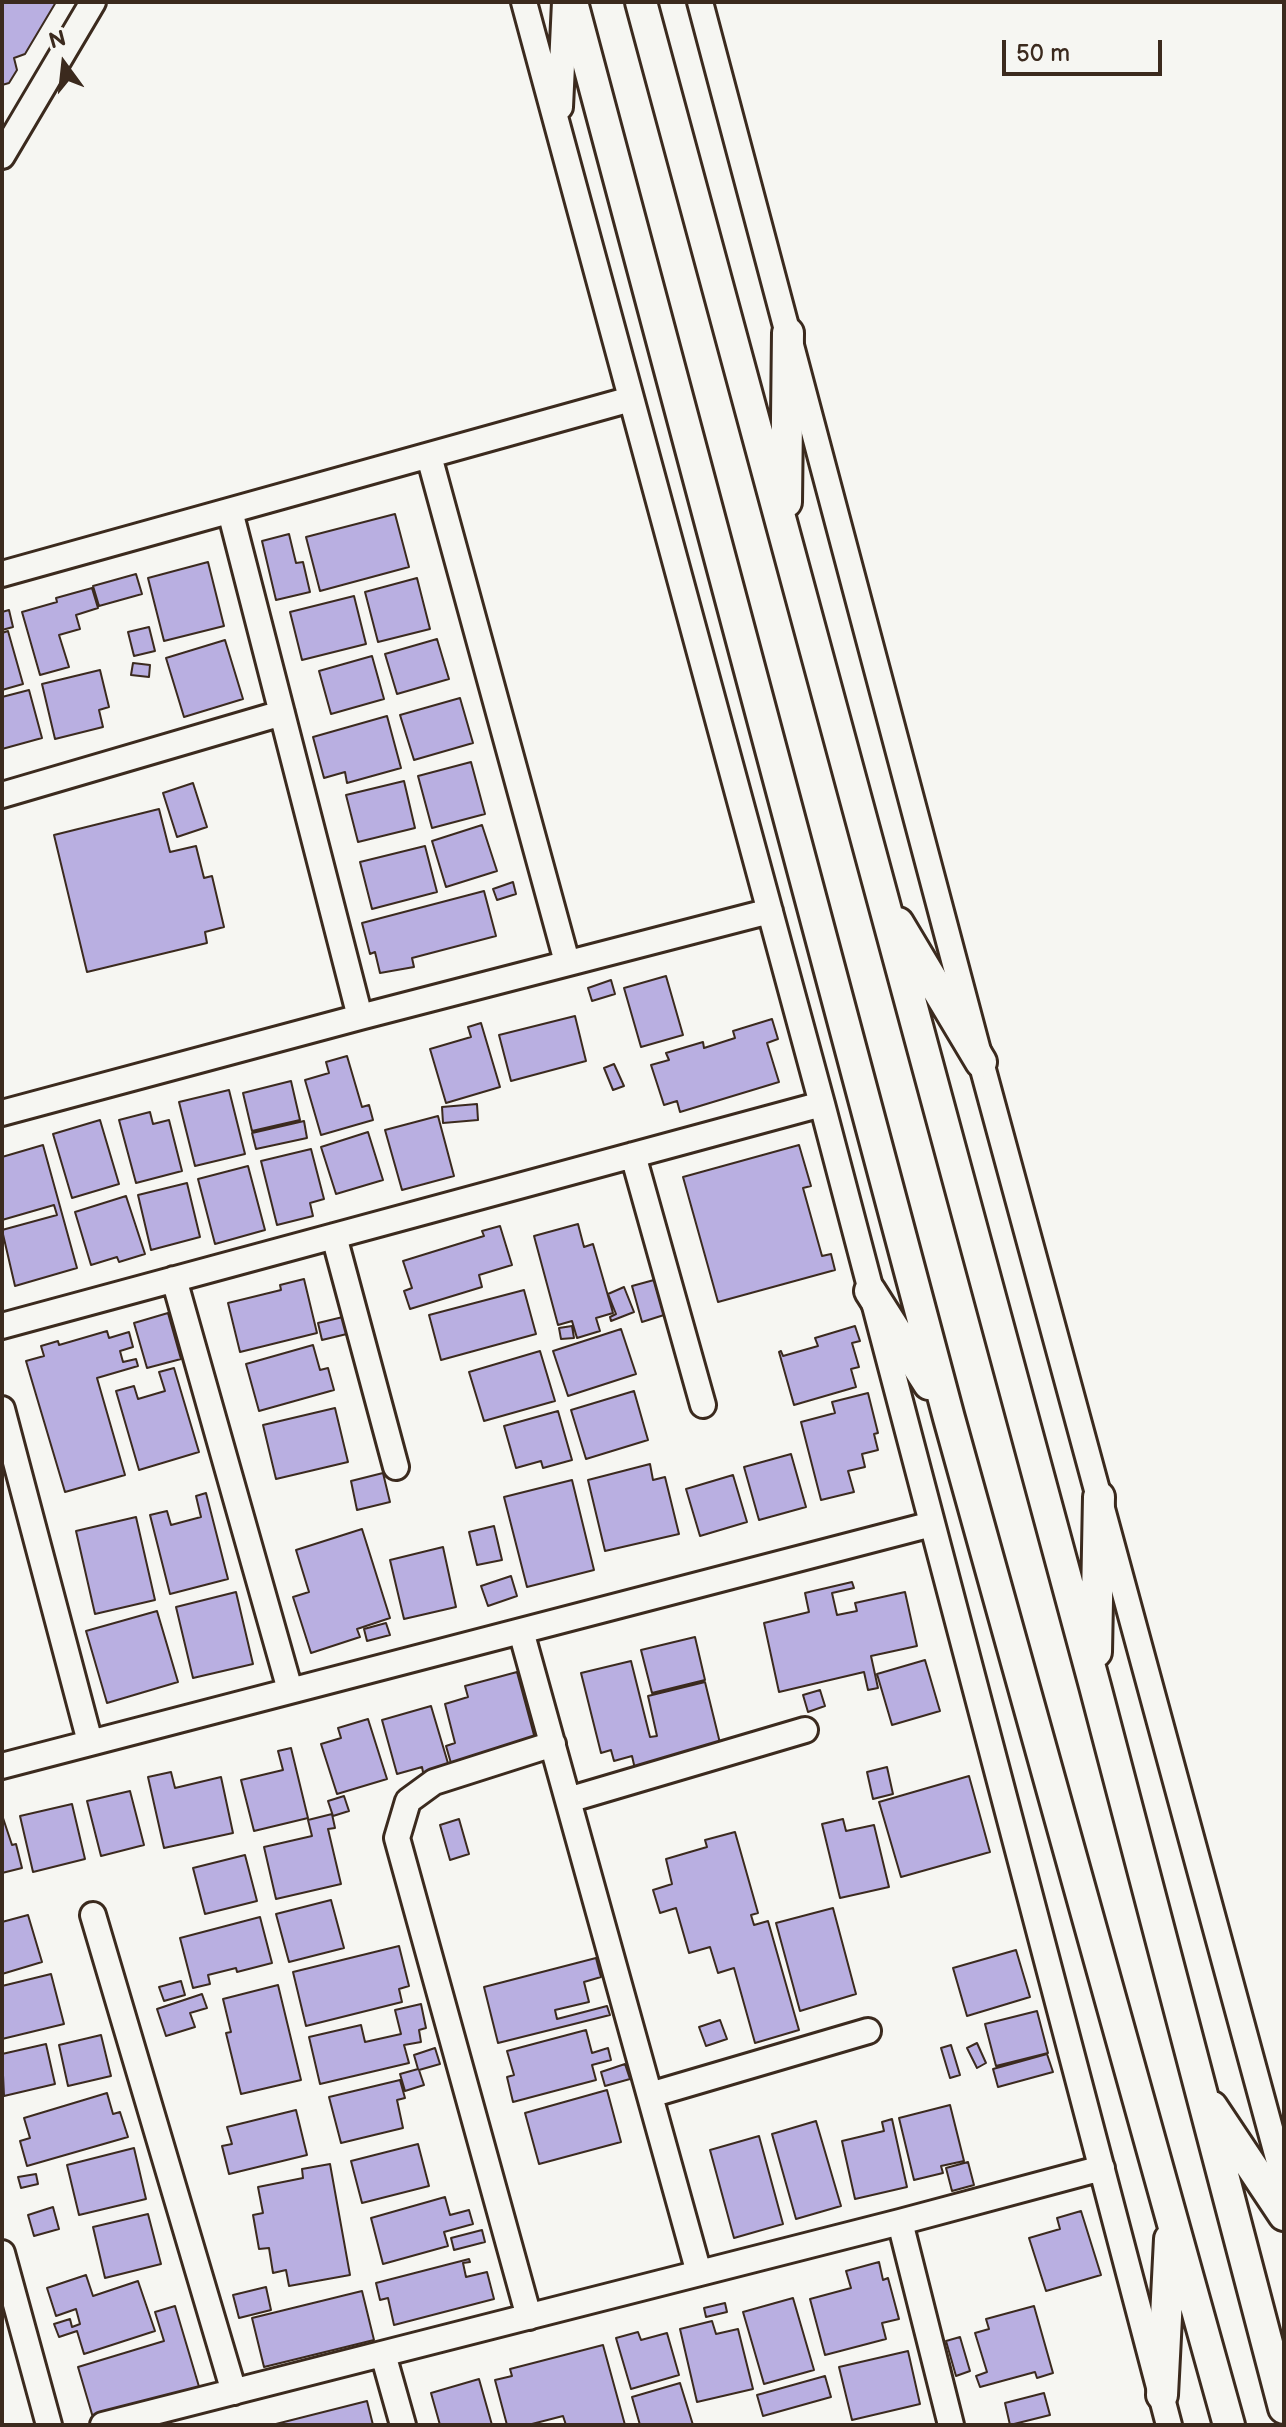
<!DOCTYPE html>
<html>
<head>
<meta charset="utf-8">
<style>
	body { margin:0 }
	#map { position:relative; width:1286px; height:2427px; overflow:hidden; background:#f6f6f2; font-family:"Balsamiq Sans",sans-serif }
	canvas { display:block }
	.frame { position:absolute; inset:0; border:4px solid #3b2a1e; pointer-events:none }
	.north { position:absolute; left:24px; top:24px; width:80px; height:80px; -webkit-text-stroke:6px #f6f6f2; paint-order:stroke; rotate:345deg; font-size:22px; font-weight:700; line-height:32px; text-align:center; color:#3b2a1e }
	.north::after { content:''; display:block; margin:auto; width:28px; height:36px; background:#3b2a1e; clip-path:polygon(50% 0,100% 100%,50% 72%,0 100%) }
	.scale { position:absolute; left:1002px; top:40px; width:160px; height:36px; box-sizing:border-box; border:4px solid #3b2a1e; border-top:0; padding-left:10px; font-size:24px; line-height:28px; white-space:nowrap; color:#3b2a1e; -webkit-text-stroke:6px #f6f6f2; paint-order:stroke }
</style>
</head>
<body>
<div id="map">
<canvas width="1286" height="2427"></canvas>
<div class="frame"></div>
<div class="north">N</div>
<div class="scale">50 m</div>
</div>
<script>
const ctx = document.querySelector('canvas').getContext('2d');
ctx.lineJoin = 'round';
function paint(path, color) {
  ctx.fillStyle = color;
  ctx.fill(path, 'evenodd');
}
function trace(path, color, width, dash) {
  ctx.strokeStyle = color;
  ctx.lineWidth = width;
  ctx.lineCap = dash ? 'butt' : 'round';
  ctx.setLineDash(dash || []);
  ctx.stroke(path);
}
const building = new Path2D(`
	M2,2H56L25,54L14,58L17,70L9,83L2,85Z
	M395,514L409,567L320,591L306,537Z
	M289,534L296,563L303,562L310,592L276,600L262,541Z
	M208,562L224,626L164,641L148,578Z
	M136,574L142,594L99,606L93,586Z
	M417,578L430,629L378,642L365,592Z
	M92,588L98,608L76,615L80,629L59,635L69,667L40,675L22,612L57,602L56,598Z
	M354,596L366,644L302,660L290,612Z
	M9,610L13,627L2,630V612Z
	M149,627L155,651L134,656L128,632Z
	M8,631L23,684L2,690V633Z
	M437,639L449,679L397,694L385,654Z
	M225,640L243,699L184,717L166,658Z
	M372,656L384,699L331,714L319,671Z
	M133,663L150,665L149,677L131,675Z
	M100,670L109,707L99,710L103,727L55,739L42,684Z
	M29,690L42,738L2,749V697Z
	M460,698L473,743L414,760L400,715Z
	M387,716L401,768L347,783L345,772L324,778L313,737Z
	M471,762L485,814L432,828L418,776Z
	M404,781L415,828L358,842L346,795Z
	M193,783L207,827L177,837L163,793Z
	M159,809L170,852L196,846L204,878L212,876L224,927L205,932L207,943L87,972L54,835Z
	M482,825L497,871L446,887L432,841Z
	M425,846L437,892L372,909L360,862Z
	M513,882L516,894L497,900L493,889Z
	M484,891L496,936L412,958L414,967L380,973L375,952L370,954L362,923Z
	M666,976L683,1035L641,1047L624,988Z
	M611,980L615,994L592,1001L588,988Z
	M575,1016L586,1061L511,1081L499,1035Z
	M772,1019L778,1039L767,1043L779,1082L680,1112L677,1101L664,1105L651,1065L669,1060L666,1053L703,1042L704,1048L735,1038L733,1031Z
	M481,1023L500,1087L446,1103L430,1049L471,1037L468,1027Z
	M347,1056L362,1107L369,1105L373,1120L321,1135L305,1080L329,1073L326,1062Z
	M614,1064L624,1086L613,1090L604,1068Z
	M291,1081L300,1120L252,1131L243,1093Z
	M229,1090L245,1154L195,1166L179,1102Z
	M477,1104L478,1120L443,1123L442,1107Z
	M150,1112L153,1124L169,1120L182,1171L136,1183L119,1120Z
	M438,1116L454,1176L402,1190L385,1130Z
	M100,1120L119,1184L72,1198L53,1134Z
	M304,1121L307,1138L256,1149L252,1133Z
	M368,1132L383,1180L336,1194L321,1147Z
	M43,1145L77,1268L15,1286L2,1230L57,1215L54,1205L2,1220V1157Z
	M799,1145L811,1186L803,1188L822,1256L831,1254L835,1270L718,1302L683,1177Z
	M311,1149L324,1199L310,1203L313,1216L277,1225L261,1161Z
	M248,1166L265,1230L215,1244L198,1179Z
	M187,1183L200,1237L151,1250L138,1195Z
	M126,1196L145,1254L119,1262L117,1257L91,1265L75,1212Z
	M578,1224L584,1247L593,1244L613,1313L596,1318L600,1331L577,1338L572,1321L558,1325L534,1236Z
	M500,1226L512,1265L479,1275L482,1287L410,1309L404,1291L412,1288L403,1261L484,1236L482,1231Z
	M304,1279L317,1333L240,1352L228,1303L281,1290L280,1285Z
	M654,1280L664,1315L642,1322L632,1286Z
	M624,1287L634,1312L611,1321L610,1317L616,1314L608,1294Z
	M524,1290L536,1334L441,1360L429,1315Z
	M168,1313L181,1359L147,1368L134,1323Z
	M347,1316L351,1333L322,1340L318,1323Z
	M572,1326L574,1338L561,1339L559,1328Z
	M855,1326L860,1341L852,1343L859,1367L851,1369L856,1387L794,1405L779,1352L781,1351L783,1356L818,1346L815,1338Z
	M621,1329L636,1374L568,1396L553,1351Z
	M107,1331L109,1338L129,1332L133,1347L120,1351L123,1362L136,1359L138,1366L97,1378L125,1475L65,1492L26,1361L44,1356L41,1346L58,1341L59,1345Z
	M313,1345L320,1370L328,1368L334,1390L259,1411L246,1364Z
	M540,1351L555,1401L484,1421L469,1372Z
	M174,1368L199,1452L139,1470L116,1391L134,1386L138,1399L165,1391L159,1372Z
	M634,1391L648,1440L586,1459L571,1410Z
	M868,1393L878,1433L874,1434L878,1450L862,1454L865,1467L848,1471L854,1492L821,1500L801,1422L835,1413L832,1402Z
	M335,1408L348,1462L276,1479L263,1425Z
	M558,1411L572,1460L543,1468L541,1461L516,1468L504,1426Z
	M791,1454L806,1507L759,1520L744,1467Z
	M650,1464L653,1480L665,1477L679,1534L605,1551L588,1480Z
	M383,1473L390,1502L357,1510L351,1481Z
	M733,1475L747,1522L700,1536L686,1489Z
	M572,1480L594,1570L527,1587L504,1497Z
	M206,1493L228,1579L170,1594L150,1515L167,1511L171,1525L201,1517L196,1496Z
	M136,1517L155,1600L95,1614L76,1531Z
	M494,1526L502,1560L477,1565L469,1532Z
	M362,1529L390,1618L357,1629L360,1637L311,1653L293,1597L309,1592L296,1550Z
	M443,1547L456,1607L404,1619L390,1560Z
	M511,1576L517,1596L488,1606L481,1586Z
	M852,1582L854,1588L832,1593L837,1615L857,1611L855,1603L905,1592L917,1646L871,1656L878,1688L868,1690L864,1672L779,1692L764,1623L809,1612L805,1593Z
	M236,1592L253,1664L193,1678L176,1607Z
	M157,1611L178,1682L107,1703L86,1631Z
	M386,1623L390,1635L367,1641L364,1629Z
	M695,1637L705,1680L652,1693L641,1650Z
	M925,1660L940,1711L892,1725L877,1674Z
	M631,1661L650,1737L657,1736L648,1696L705,1682L721,1747L635,1769L632,1756L614,1761L611,1750L601,1753L581,1673Z
	M517,1672L537,1746L453,1770L446,1746L455,1743L445,1704L468,1697L465,1686Z
	M820,1690L825,1706L808,1712L803,1695Z
	M431,1706L450,1770L424,1777L422,1767L397,1774L382,1720Z
	M368,1719L387,1779L337,1794L321,1744L341,1738L338,1728Z
	M291,1748L308,1818L254,1831L241,1780L283,1770L278,1751Z
	M887,1767L893,1794L873,1799L867,1772Z
	M171,1772L175,1788L221,1777L233,1833L164,1848L148,1777Z
	M969,1776L990,1852L901,1877L879,1802Z
	M130,1791L144,1845L101,1856L87,1801Z
	M344,1796L349,1811L333,1816L328,1801Z
	M72,1804L85,1859L33,1872L20,1816Z
	M332,1814L335,1828L328,1829L341,1884L276,1899L264,1847L312,1836L308,1820Z
	M2,1815L12,1845L16,1844L22,1868L2,1873Z
	M459,1819L469,1854L450,1860L440,1825Z
	M843,1819L846,1831L874,1825L889,1887L840,1898L822,1824Z
	M735,1832L758,1913L751,1915L754,1925L768,1921L799,2030L755,2043L734,1968L718,1973L710,1947L689,1953L676,1908L660,1913L653,1890L672,1884L666,1859L707,1847L705,1840Z
	M245,1855L257,1901L205,1914L193,1868Z
	M331,1900L344,1948L289,1962L276,1914Z
	M833,1908L856,1994L800,2011L776,1923Z
	M28,1915L42,1962L2,1974V1922Z
	M260,1917L272,1963L237,1972L236,1968L208,1975L210,1984L193,1988L180,1938Z
	M399,1946L409,1986L399,1989L402,2002L306,2026L293,1972Z
	M1016,1950L1030,1997L967,2016L953,1968Z
	M596,1958L601,1977L584,1982L589,2002L555,2010L557,2019L607,2006L610,2015L498,2043L484,1987Z
	M51,1974L64,2024L2,2039V1986Z
	M181,1981L185,1995L164,2001L159,1987Z
	M278,1985L301,2080L241,2094L226,2033L231,2032L223,1999Z
	M202,1994L207,2008L190,2013L195,2027L166,2036L157,2009Z
	M421,2004L426,2028L419,2030L421,2042L404,2045L409,2063L320,2084L309,2037L361,2025L365,2042L401,2034L395,2010Z
	M1037,2011L1048,2053L996,2066L985,2024Z
	M720,2020L727,2039L706,2046L699,2027Z
	M586,2030L592,2053L608,2048L611,2060L592,2065L596,2080L513,2102L507,2077L514,2075L507,2051Z
	M101,2035L111,2076L68,2086L59,2045Z
	M977,2043L986,2063L977,2068L967,2048Z
	M46,2044L55,2084L4,2096L2,2054Z
	M951,2045L960,2075L950,2078L941,2048Z
	M435,2048L440,2064L419,2070L424,2085L405,2091L400,2074L418,2069L414,2055Z
	M1047,2054L1053,2072L998,2087L993,2069Z
	M625,2064L630,2079L605,2086L601,2072Z
	M400,2080L405,2098L397,2100L403,2128L341,2143L329,2097Z
	M607,2090L621,2142L539,2164L525,2113Z
	M107,2093L113,2114L120,2112L128,2137L27,2166L20,2141L30,2138L24,2118Z
	M950,2105L964,2161L941,2166L943,2173L914,2180L899,2118Z
	M296,2110L307,2155L229,2174L222,2146L232,2144L227,2127Z
	M892,2119L907,2187L855,2199L842,2141L884,2131L882,2122Z
	M816,2121L841,2206L796,2219L772,2134Z
	M759,2136L783,2224L734,2238L710,2150Z
	M418,2144L429,2186L362,2203L351,2161Z
	M134,2148L146,2199L79,2215L67,2165Z
	M968,2162L974,2185L952,2191L946,2168Z
	M330,2164L350,2275L289,2286L286,2270L273,2273L269,2248L259,2249L253,2215L263,2213L258,2187L303,2178L302,2169Z
	M36,2174L38,2184L21,2188L18,2177Z
	M445,2197L450,2215L469,2210L473,2224L444,2232L448,2246L383,2264L371,2218Z
	M53,2207L59,2229L34,2236L28,2215Z
	M1081,2211L1101,2275L1046,2291L1029,2238L1060,2229L1057,2218Z
	M148,2214L161,2264L105,2278L93,2227Z
	M482,2230L485,2242L454,2250L451,2238Z
	M469,2259L470,2262L463,2263L466,2277L487,2272L494,2299L394,2325L388,2298L380,2300L376,2283Z
	M879,2262L883,2280L888,2278L899,2319L882,2323L886,2339L825,2355L810,2299L851,2288L846,2271Z
	M86,2275L93,2296L138,2281L155,2331L84,2354L77,2331L59,2337L54,2324L70,2319L72,2327L80,2324L76,2309L56,2316L47,2288Z
	M266,2287L271,2310L239,2318L233,2295Z
	M362,2291L374,2340L264,2367L252,2318Z
	M793,2298L814,2370L764,2384L743,2312Z
	M725,2303L727,2312L706,2317L704,2308Z
	M175,2306L200,2390L94,2421L78,2367L164,2341L155,2312Z
	M1034,2306L1053,2373L1037,2378L1035,2372L980,2387L976,2376L987,2372L975,2333L989,2329L986,2319Z
	M712,2321L716,2334L738,2329L753,2389L697,2402L680,2329Z
	M638,2332L641,2340L667,2333L679,2375L631,2389L616,2338Z
	M960,2337L970,2371L956,2376L946,2341Z
	M603,2345L625,2425H566L563,2416L528,2425H507L495,2380L512,2376L510,2369Z
	M908,2351L920,2404L852,2420L839,2367Z
	M825,2376L831,2397L763,2416L757,2395Z
	M479,2379L492,2425H440L431,2393Z
	M680,2383L693,2425H640L632,2397Z
	M1044,2393L1050,2415L1010,2425L1005,2403Z
	M367,2401L373,2425H272Z`);
const minor = new Path2D(`
	M524,2L822,1104L1169,2425
	M700,2L981,1062L1284,2180
	M560,107L565,2
	M2,156L93,2
	M429,456L567,962
	M230,511L360,1017
	M2,574L631,399
	M2,795L282,713
	M2,1113L360,1017L770,911
	M633,1155L703,1405
	M334,1236L396,1467
	M174,1279L290,1690
	M2,1326L822,1104
	M2,1409L90,1742
	M521,1631L699,2273
	M2,1766L932,1524
	M568,1800L805,1730
	M93,1915L234,2392
	M650,2095L868,2031
	M900,2222L951,2425
	M2,2253L49,2425
	M529,2317L397,1838L408,1801L434,1782L553,1744
	M383,2354L403,2425
	M103,2425L900,2222L1102,2168`);
const major = new Path2D(`
	M572,2L949,1418L1229,2425
	M641,2L1095,1686L1284,2408
	M786,502L788,333
	M898,923L981,1062
	M870,1291L929,1384
	M1096,1652L1099,1497
	M1212,2107L1284,2215
	M1162,2395L1170,2239`);
paint(building, '#b9afe1');
trace(building, '#3b2a1e', 2);
trace(minor, '#3b2a1e', 30);
trace(major, '#3b2a1e', 36);
trace(minor, '#f6f6f2', 24);
trace(major, '#f6f6f2', 30);
</script>
</body>
</html>
